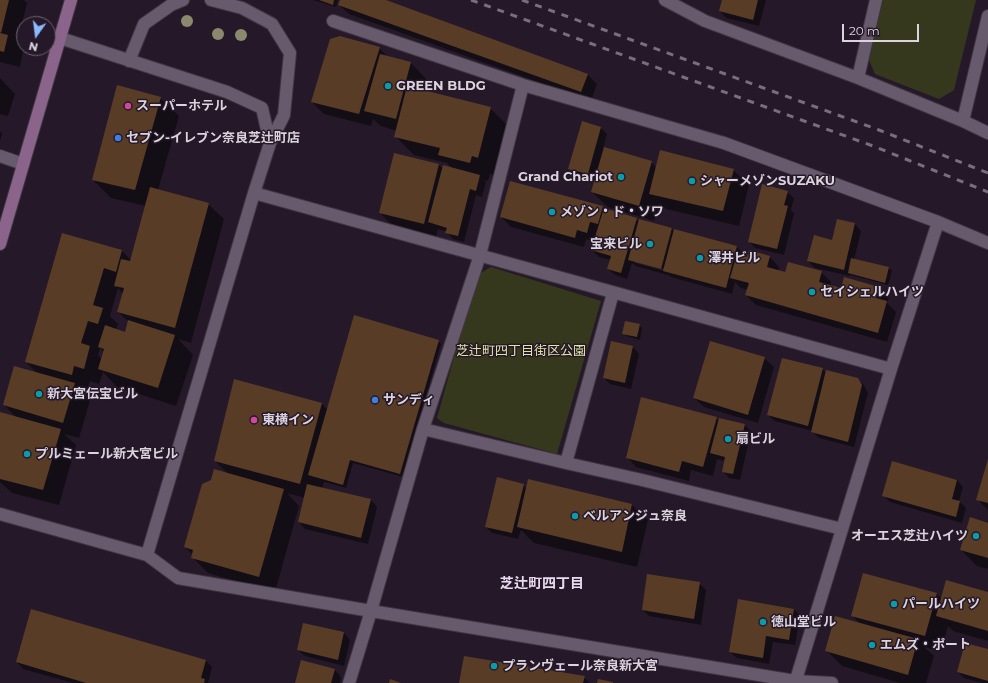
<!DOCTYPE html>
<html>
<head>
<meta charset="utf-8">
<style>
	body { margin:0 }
	#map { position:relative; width:988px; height:683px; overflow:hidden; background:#251929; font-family:Montserrat,sans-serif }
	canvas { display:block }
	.north { position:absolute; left:16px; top:16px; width:40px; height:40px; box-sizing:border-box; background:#251929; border:1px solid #6e6371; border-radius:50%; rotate:194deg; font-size:11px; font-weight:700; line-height:16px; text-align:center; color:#dbd3de }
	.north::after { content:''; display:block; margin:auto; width:14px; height:18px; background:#8bb9fc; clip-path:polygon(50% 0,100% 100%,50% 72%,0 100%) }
	.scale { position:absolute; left:842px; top:24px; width:77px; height:18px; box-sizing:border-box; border:2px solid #dbd3de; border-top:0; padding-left:5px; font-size:12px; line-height:14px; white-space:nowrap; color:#dbd3de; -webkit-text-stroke:3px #251929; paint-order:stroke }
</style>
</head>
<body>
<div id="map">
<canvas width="988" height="683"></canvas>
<div class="north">N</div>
<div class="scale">20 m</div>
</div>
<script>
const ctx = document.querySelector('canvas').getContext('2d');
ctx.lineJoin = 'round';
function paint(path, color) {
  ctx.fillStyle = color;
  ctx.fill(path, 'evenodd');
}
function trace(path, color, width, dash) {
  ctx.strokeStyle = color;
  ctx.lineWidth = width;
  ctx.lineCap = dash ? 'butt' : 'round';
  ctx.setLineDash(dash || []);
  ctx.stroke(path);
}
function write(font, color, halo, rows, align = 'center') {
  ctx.font = font + ' Montserrat,"Noto Sans JP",sans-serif';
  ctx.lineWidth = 3;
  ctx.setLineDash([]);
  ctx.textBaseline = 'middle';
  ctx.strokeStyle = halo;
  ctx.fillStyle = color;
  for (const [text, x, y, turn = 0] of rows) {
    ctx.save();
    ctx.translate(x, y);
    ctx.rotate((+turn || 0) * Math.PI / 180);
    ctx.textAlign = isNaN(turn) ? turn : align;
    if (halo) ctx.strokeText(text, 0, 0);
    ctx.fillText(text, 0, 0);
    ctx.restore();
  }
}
const green = new Path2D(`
	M883,0H976L954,90L939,99L875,74L869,60Z
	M491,267L601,301L557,454L444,423L437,418L477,275Z`);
const shadow = new Path2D(`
	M0,0H24L27,3L17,45L23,51L20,67L0,62Z
	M313,0H338L336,7Z
	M341,0H383L588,75L597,84L591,101L349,14L339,5Z
	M723,0H766L759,26L726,18L720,11Z
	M379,48L388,57L411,63L426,79L423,91L490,108L509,127L496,176L490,174L488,181L483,180L486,182L482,197L476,195L464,242L453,239L447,232L438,229L436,236L392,225L380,213L394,154L439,165L443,169H453L447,163L414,155L395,136L397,131L381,126L373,119L371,126L324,114L312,102Z
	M0,78L15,94L8,116L0,114Z
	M160,98L179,116L158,190L208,204L224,219L191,343L178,339L193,355L176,406L117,387L103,372L99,384L90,381L87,390L78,388L90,400L79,438L64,434L76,445L59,505L12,493L0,482V413L17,418L4,405L38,374L26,362L63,234L122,251L132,261L146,206L111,198L93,180ZM118,288L123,294L118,312L129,322L125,333L116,330L118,324L110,316ZM100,348L104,352L102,359L98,355Z
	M601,128L607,134L603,148L651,162L657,168L733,170L749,185L739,226L666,209L660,203L654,221L608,207L592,192L595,181L576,175L570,168Z
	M0,131L2,134L0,141Z
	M787,192L794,198L791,210L794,213L784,255L755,248L749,241Z
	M602,207L605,210L636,219L639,222L672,229L675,232L737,247L743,253L742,256L748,258L770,257L779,267L778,271L786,273L821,272L831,282L830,286L842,289L845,278L879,288L889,298L887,303L896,312L887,342L756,305L746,295L748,290L741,288L735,282L732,294L671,277L667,274V275L636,266L632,263L627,279L615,275L608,269L611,260L599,257L592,250L595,242L586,239L584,247L511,227L501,217ZM635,261L666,269L665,271L635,263Z
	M838,220L855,224L861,231L854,260L889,268L892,271L888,285L850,275V276L815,268L808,261L833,241Z
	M639,325L642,328L640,340L626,336L623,333Z
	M438,341L441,344L403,477L353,463L346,488L324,482L322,488L371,500L377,507L368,544L305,529L299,522L305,498L287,493L299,506L275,592L208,573L192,557L193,555L185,547L228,474L215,461L235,380L322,404L328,410Z
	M612,342L633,347L639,354L631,389L610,384L604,378Z
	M764,358L774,367L758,423L704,407L694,398Z
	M822,369L827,373L857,379L864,385L868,393L854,447L819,438L812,431L775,421L768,415Z
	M716,418L719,421L720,420L745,425L751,432L740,480L729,478L723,471L725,461L717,459L713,476L691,470L689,481L636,467L627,457Z
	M988,461V510L977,499Z
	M892,462L957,480L963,487L959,501L966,508L962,523L890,502L883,495Z
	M529,481L632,505L648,520L637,567L534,543L521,530L518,539L492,533L486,527L523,485L527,489Z
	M988,524V569L977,566L961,550Z
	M699,583L706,590L701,625L649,616L643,610Z
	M988,593V641L953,631L948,626L941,651L924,647L934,656L926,683H900L842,666L826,650L860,624L852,615L937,594L942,599Z
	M794,609L800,616L795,645L773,642L769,664L737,658L730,652Z
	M344,633L350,640L344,666L305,656L298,650Z
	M988,650V683H982L964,678L958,672Z
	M206,661L212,667L208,683H73L23,669L17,662Z
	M302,661L335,670L341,677L340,683H296Z
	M584,677L590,683H460Z`);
const building = new Path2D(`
	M0,0H9L1,33L0,32Z
	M319,0H334L333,5Z
	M340,0H386L588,74L581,92L338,5Z
	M722,0H758L753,20L719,11Z
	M0,33L8,35L4,52L0,51Z
	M340,36L380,47L359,114L311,102L330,39Z
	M380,54L411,62L396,119L364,111Z
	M117,85L161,97L135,190L92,180Z
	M407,86L491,107L478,158L472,156L470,163L438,155L440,148L394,137Z
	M582,121L601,127L588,174L568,169Z
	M604,147L652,161L639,206L591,192Z
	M660,150L734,169L723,211L649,194Z
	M394,153L439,164L424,224L379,213Z
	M443,165L480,175L476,191L470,189L458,236L445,233L447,228L428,222Z
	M510,181L603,206L598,224L590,222L587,233L577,230L575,238L500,217Z
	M762,184L788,191L784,205L788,206L777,249L748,242Z
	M150,187L209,203L175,328L117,312L124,288L114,286L121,259L130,261Z
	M604,208L637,218L621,273L607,269L611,256L591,250Z
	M639,219L672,228L661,269L628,260Z
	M837,219L855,223L844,270L807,261L814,235L832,240Z
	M674,229L737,246L726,288L663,271Z
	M62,233L122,250L116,272L104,268L93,305L103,308L98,324L88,321L81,343L90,346L84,369L74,366L72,375L25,362Z
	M749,250L770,256L767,267L785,272L788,262L822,271L819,282L841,288L844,277L879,287L876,298L887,301L878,333L745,295L749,283L730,278L737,254L747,257Z
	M851,258L889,267L885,283L848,273Z
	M354,315L439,340L400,474L350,460L343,485L308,475Z
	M128,320L175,335L158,388L98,369L104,349L98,347L105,325L125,332Z
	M625,321L640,324L637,337L622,334Z
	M611,341L633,346L625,383L603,378Z
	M710,341L765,357L748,415L693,398Z
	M782,358L823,368L808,426L767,415Z
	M14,366L75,383L63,423L3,405Z
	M826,370L858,378L862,385L848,442L811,432Z
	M234,379L322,403L300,484L214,461Z
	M641,397L717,417L703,467L682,461L679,472L626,458Z
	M0,412L61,429L43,490L0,479Z
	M719,418L745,424L733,474L722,472L725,457L710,453Z
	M988,459V503L976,500Z
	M892,461L957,480L952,499L960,501L956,517L882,496Z
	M214,469L284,489L259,577L191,558L193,550L184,547L202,484L211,480Z
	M497,477L524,484L512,533L485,527Z
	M528,479L632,504L622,552L517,527Z
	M307,484L371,499L361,538L298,522Z
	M970,517L988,523V558L960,550Z
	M863,573L937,593L925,636L851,616Z
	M647,574L700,582L694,619L642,610Z
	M946,580L988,592V631L936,616Z
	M738,599L794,609L789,640L766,636L763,658L729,652Z
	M31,609L206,660L201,678L205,679L204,683H86L16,662Z
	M835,616L918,639L908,675L825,651Z
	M303,623L344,632L338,660L297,650Z
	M965,643L988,649V681L957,672Z
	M464,656L585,676L583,683H459Z
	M301,660L335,669L331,683H295Z
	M390,679L401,683H389Z
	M598,679L613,682V683H597Z`);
const street = new Path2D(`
	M211,0L242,8L272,24L290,53L284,115L270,143
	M665,0L705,21L858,78L963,121L988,133
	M333,21L523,85L724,143L938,222L988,243
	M60,38L227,92L262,108L270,143L254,193L891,369
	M129,61L144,24L171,5L183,0
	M858,78L876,0
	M963,121L988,16
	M0,156L23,164
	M423,429L566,463L642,480L842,529
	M566,463L613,293
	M0,514L147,555L178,578L371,611L795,681L832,683
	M147,555L254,193
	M349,683L371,611L423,429L480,255L523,85
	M795,683L891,369L938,222`);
const secondary = new Path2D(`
	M0,244L71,0`);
const rail = new Path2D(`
	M471,0L873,146L988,192
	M522,0L879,130L988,173`);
const trees = [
	[187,21],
	[218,34],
	[241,35]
];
const markers = [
	[388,86,4,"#0f9aa8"],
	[128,106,4,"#d1479c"],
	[118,138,4,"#3f7fe0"],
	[621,177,4,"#0f9aa8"],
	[692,181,4,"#0f9aa8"],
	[552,212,4,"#0f9aa8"],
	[650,244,4,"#0f9aa8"],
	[700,258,4,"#0f9aa8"],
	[812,292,4,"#0f9aa8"],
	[39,394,4,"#0f9aa8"],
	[375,400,4,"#3f7fe0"],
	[254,420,4,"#d1479c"],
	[728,439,4,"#0f9aa8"],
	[27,454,4,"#0f9aa8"],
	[575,516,4,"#0f9aa8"],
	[976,536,4,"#0f9aa8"],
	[894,604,4,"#0f9aa8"],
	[763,622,4,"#0f9aa8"],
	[872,645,4,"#0f9aa8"],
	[494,666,4,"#0f9aa8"]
];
const poiNames = [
	["GREEN BLDG",396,86],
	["スーパーホテル",136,106],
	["セブン-イレブン奈良芝辻町店",126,138],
	["Grand Chariot",613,177,"right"],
	["シャーメゾンSUZAKU",700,181],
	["メゾン・ド・ソワ",560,212],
	["宝来ビル",642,244,"right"],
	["澤井ビル",708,258],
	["セイシェルハイツ",820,292],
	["新大宮伝宝ビル",47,394],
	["サンディ",383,400],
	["東横イン",262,420],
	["扇ビル",736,439],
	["プルミェール新大宮ビル",35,454],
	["ベルアンジュ奈良",583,516],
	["オーエス芝辻ハイツ",968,536,"right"],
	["パールハイツ",902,604],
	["徳山堂ビル",771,622],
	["エムズ・ポート",880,645],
	["プランヴェール奈良新大宮",502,666]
];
const parkNames = [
	["芝辻町四丁目街区公園",521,351]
];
const neighbourhoodNames = [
	["芝辻町四丁目",542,584]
];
paint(green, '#36381d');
paint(shadow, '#0007');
paint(building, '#593c25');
trace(street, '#3f3642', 14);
trace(secondary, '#3f3642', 14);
trace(street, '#675a6c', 12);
trace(secondary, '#8b648b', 12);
trace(rail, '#786e7c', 3, [7, 7]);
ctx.fillStyle = '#8b896d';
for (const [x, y] of trees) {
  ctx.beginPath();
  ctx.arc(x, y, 6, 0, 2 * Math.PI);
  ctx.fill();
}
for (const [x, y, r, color] of markers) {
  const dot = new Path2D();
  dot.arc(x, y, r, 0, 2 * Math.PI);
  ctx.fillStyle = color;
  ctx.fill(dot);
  trace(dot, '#251929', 1.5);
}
write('bold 13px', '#dbd3de', '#251929', poiNames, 'left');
write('13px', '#dfe5a4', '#251929', parkNames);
write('bold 14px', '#eadaf0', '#251929', neighbourhoodNames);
</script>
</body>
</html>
